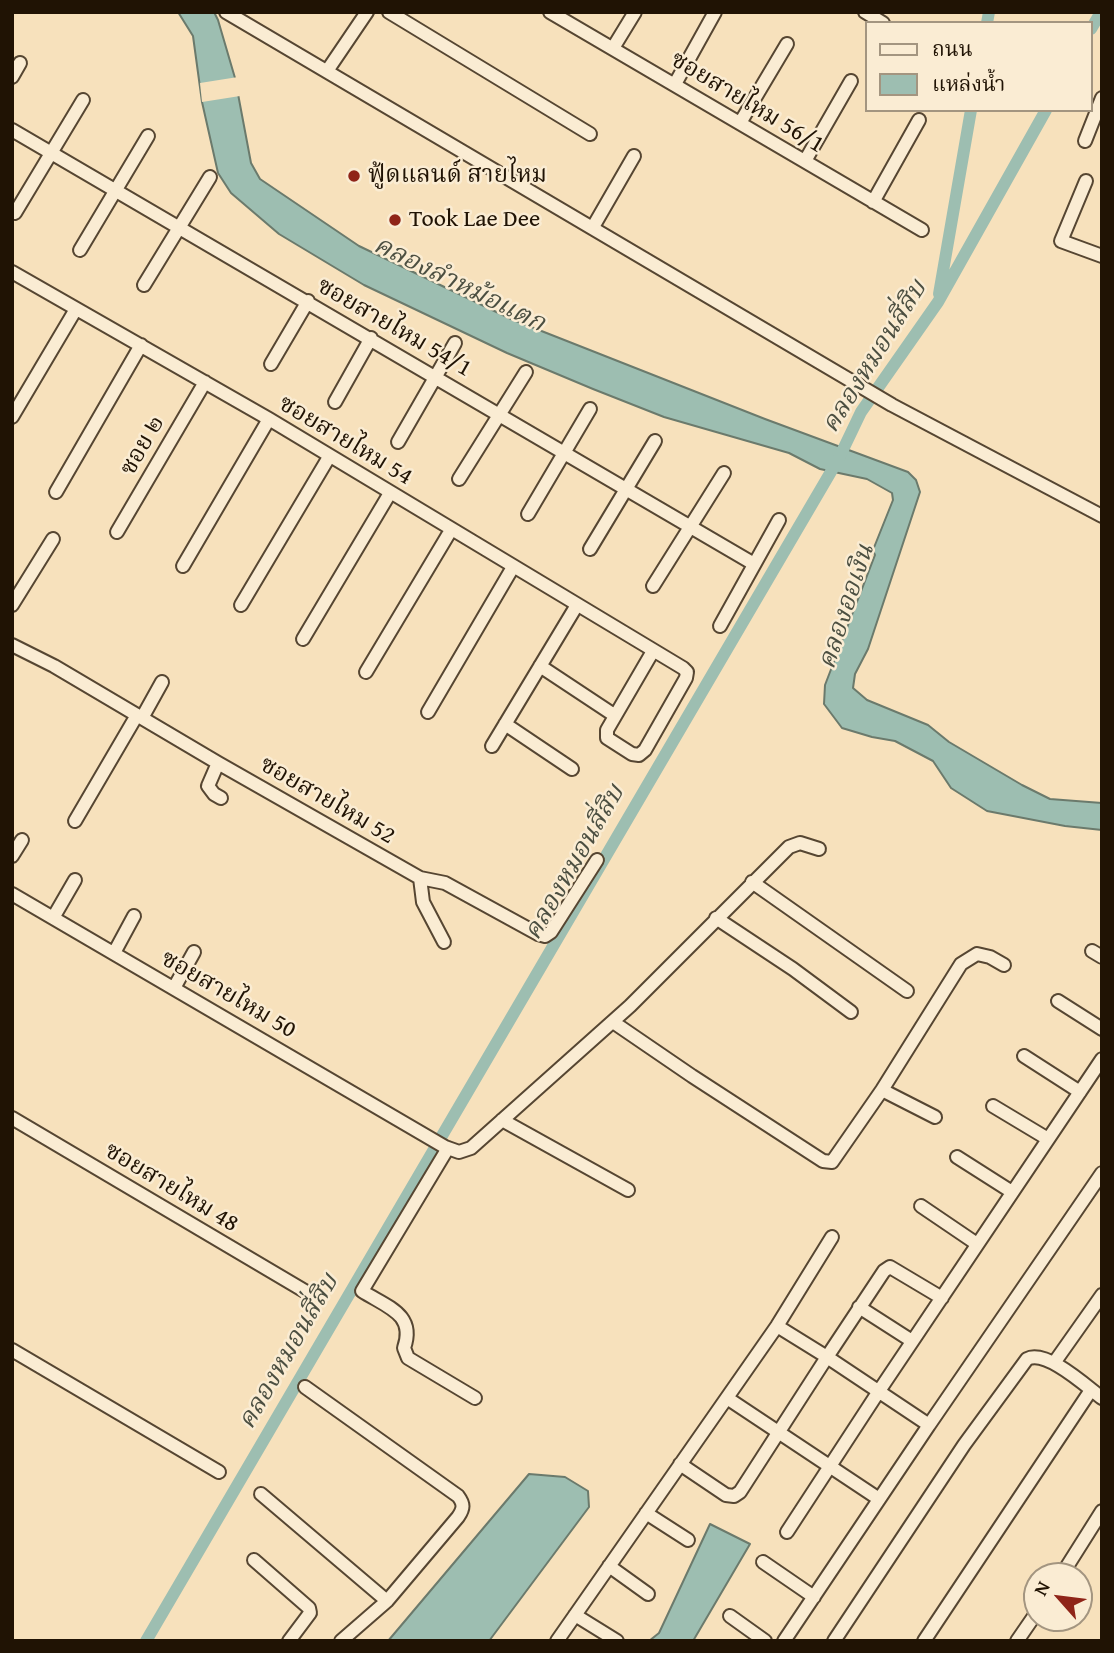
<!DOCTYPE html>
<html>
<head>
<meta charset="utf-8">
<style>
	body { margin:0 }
	#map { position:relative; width:1114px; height:1653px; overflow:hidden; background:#f7e1bc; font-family:"Gentium Book Plus","Noto Serif Thai",serif }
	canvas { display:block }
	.frame { position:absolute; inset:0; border:14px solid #201304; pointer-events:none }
	.legend { position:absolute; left:865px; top:21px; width:228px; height:91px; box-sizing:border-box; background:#faecd3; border:2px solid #a39580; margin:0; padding:9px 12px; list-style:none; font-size:21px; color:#201304 }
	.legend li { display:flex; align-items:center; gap:14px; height:35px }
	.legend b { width:35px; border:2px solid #a39580 }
	.north { position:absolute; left:1023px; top:1562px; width:70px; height:70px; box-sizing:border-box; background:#faecd3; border:2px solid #a39580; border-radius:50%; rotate:298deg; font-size:19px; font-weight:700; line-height:28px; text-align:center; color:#201304 }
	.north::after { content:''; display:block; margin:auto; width:24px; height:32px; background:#8f2418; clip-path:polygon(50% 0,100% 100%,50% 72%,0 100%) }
</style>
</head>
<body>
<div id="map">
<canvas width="1114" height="1653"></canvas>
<div class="frame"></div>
<ul class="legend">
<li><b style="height:9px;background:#faecd3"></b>ถนน</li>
<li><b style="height:19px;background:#9dbeb1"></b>แหล่งน้ำ</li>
</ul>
<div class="north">N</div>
</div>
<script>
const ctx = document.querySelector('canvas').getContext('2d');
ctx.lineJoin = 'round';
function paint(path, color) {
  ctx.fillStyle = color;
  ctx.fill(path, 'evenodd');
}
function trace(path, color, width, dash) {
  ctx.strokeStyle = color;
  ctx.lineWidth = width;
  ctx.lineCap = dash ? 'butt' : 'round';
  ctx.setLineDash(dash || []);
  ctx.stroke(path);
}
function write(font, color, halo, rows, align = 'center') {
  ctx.font = font + ' "Gentium Book Plus","Noto Serif Thai",serif';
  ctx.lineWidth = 5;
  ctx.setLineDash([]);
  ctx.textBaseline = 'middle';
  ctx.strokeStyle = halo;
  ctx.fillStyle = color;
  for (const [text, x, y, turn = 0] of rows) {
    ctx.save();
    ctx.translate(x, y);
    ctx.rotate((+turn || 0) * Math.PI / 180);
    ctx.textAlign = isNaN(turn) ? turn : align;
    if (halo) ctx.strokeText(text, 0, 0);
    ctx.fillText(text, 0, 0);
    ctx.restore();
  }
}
const water = new Path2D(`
	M178,12H214L218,20L235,78L251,163L260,179L359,246L511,319L765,419L908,472L916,480L920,492L868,649L855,674L853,688L867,700L928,725L949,742L1022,785L1050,799L1102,803V830L1065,826L987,811L951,788L933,761L895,741L872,737L842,728L824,704L825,685L875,555L873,550L893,500L892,493L867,479L820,469L789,453L664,417L593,389L507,353L364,285L279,234L231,193L218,173L202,102L193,36Z
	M529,1474L565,1477L588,1491L589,1507L489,1641H388Z
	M710,1524L750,1544L693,1641H649L659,1633Z`);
const pier = new Path2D(`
	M238,77L240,96L202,102L200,83Z`);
const canal = new Path2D(`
	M987,23L989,12
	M1091,29L1101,12
	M939,294L971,110
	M146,1641L839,458L861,412L938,302L1046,110`);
const minor = new Path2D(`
	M226,12L892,405L1102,516
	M389,12L590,134
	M550,12L922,230
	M865,12L883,23
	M613,48L635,12
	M327,71L367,12
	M12,77L20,63
	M675,84L715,12
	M740,123L787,44
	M12,130L754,564
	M1085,141L1102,98
	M805,161L851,81
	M1086,181L1061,241L1102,256
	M873,202L919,120
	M15,213L83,100
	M593,227L634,156
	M80,250L148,136
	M12,272L269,419L683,668L687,672L686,678L645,750L639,755L632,754L607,738V730L653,651
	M144,285L210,177
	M271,364L308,301
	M335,402L371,338
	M12,417L76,309
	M398,442L455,343
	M459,479L526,372
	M56,492L141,345
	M528,514L590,409
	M117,532L205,382
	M590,549L655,441
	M183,566L269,419
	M653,586L724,473
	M12,605L53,539
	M241,605L329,457
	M720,626L779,520
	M303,639L390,493
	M12,645L54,666L218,763L420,878L445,883L538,934L545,936L551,932L597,860
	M540,666L614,715
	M366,672L451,530
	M428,712L513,567
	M142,718L162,682
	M505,724L572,769
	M492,746L577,605
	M218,763L208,786L214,794L221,798
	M75,821L137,715
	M12,856L22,840
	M420,878L423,902L444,942
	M752,882L907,991
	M12,894L445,1147L459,1152L471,1148L630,1006L789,847L800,843L819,849
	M53,918L75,880
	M716,918L793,969L851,1012
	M1092,951L1102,957
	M114,953L134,916
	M174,988L194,952
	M1058,1001L1102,1029
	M613,1022L692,1076L823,1161L832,1162L882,1090L961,964L977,954L990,957L1004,965
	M1024,1056L1080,1092
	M882,1090L935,1117
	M993,1106L1048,1139
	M12,1118L308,1293
	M502,1120L628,1190
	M448,1148L362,1291C387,1307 416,1314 404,1348L408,1358L475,1398
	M957,1157L1012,1192
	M921,1206L977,1244
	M942,1298L890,1267L884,1271L827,1357L929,1425L1102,1173
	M859,1307L912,1341
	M12,1350L219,1472
	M1054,1363L1102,1295
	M305,1387L458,1496C464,1504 464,1508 458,1517L387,1601
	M727,1398L879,1499
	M680,1464L726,1495L734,1496L740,1492L827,1357L777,1326
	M261,1494L387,1601L341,1641
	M646,1513L688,1540
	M787,1532L879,1391L1102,1059
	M254,1560L309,1608L310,1613L289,1641
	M763,1562L814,1597
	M609,1566L648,1594
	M1061,1576L1102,1511
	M575,1615L617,1641
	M730,1616L765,1641
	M557,1641L777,1326L832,1237
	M784,1641L929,1425
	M834,1641L964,1445L1027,1359C1046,1349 1086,1386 1102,1398
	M924,1641L1091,1390
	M1017,1641L1037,1612`);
const markers = [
	[354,176,7,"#8f2418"],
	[395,220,7,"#8f2418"]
];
const streetNames = [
	["ซอยสายไหม 56/1",747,103,31],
	["ซอยสายไหม 54/1",394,328,30],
	["ซอยสายไหม 54",345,441,31],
	["ซอย ๒",143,446,-60],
	["ซอยสายไหม 52",327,801,30],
	["ซอยสายไหม 50",228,995,30],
	["ซอยสายไหม 48",171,1188,31]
];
const poiNames = [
	["ฟู้ดแลนด์ สายไหม",368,176],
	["Took Lae Dee",409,220]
];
const waterNames = [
	["คลองลำหม้อแตก",459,285,26],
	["คลองหมอนสี่สิบ",875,357,-58],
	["คลองออเงิน",847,607,-72],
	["คลองหมอนสี่สิบ",575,863,-60],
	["คลองหมอนสี่สิบ",289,1352,-60]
];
paint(water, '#9dbeb1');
trace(water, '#6b7a6c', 2);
paint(pier, '#f7e1bc');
trace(canal, '#9dbeb1', 12);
trace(minor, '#564632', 16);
trace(minor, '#faecd3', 12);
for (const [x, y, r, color] of markers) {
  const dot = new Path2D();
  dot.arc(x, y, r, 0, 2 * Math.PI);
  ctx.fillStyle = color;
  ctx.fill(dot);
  trace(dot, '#faecd3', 2.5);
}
write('24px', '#201304', '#faecd3', streetNames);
write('24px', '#201304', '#faecd3', poiNames, 'left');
write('italic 26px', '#4c4f41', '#faecd3', waterNames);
</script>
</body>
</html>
